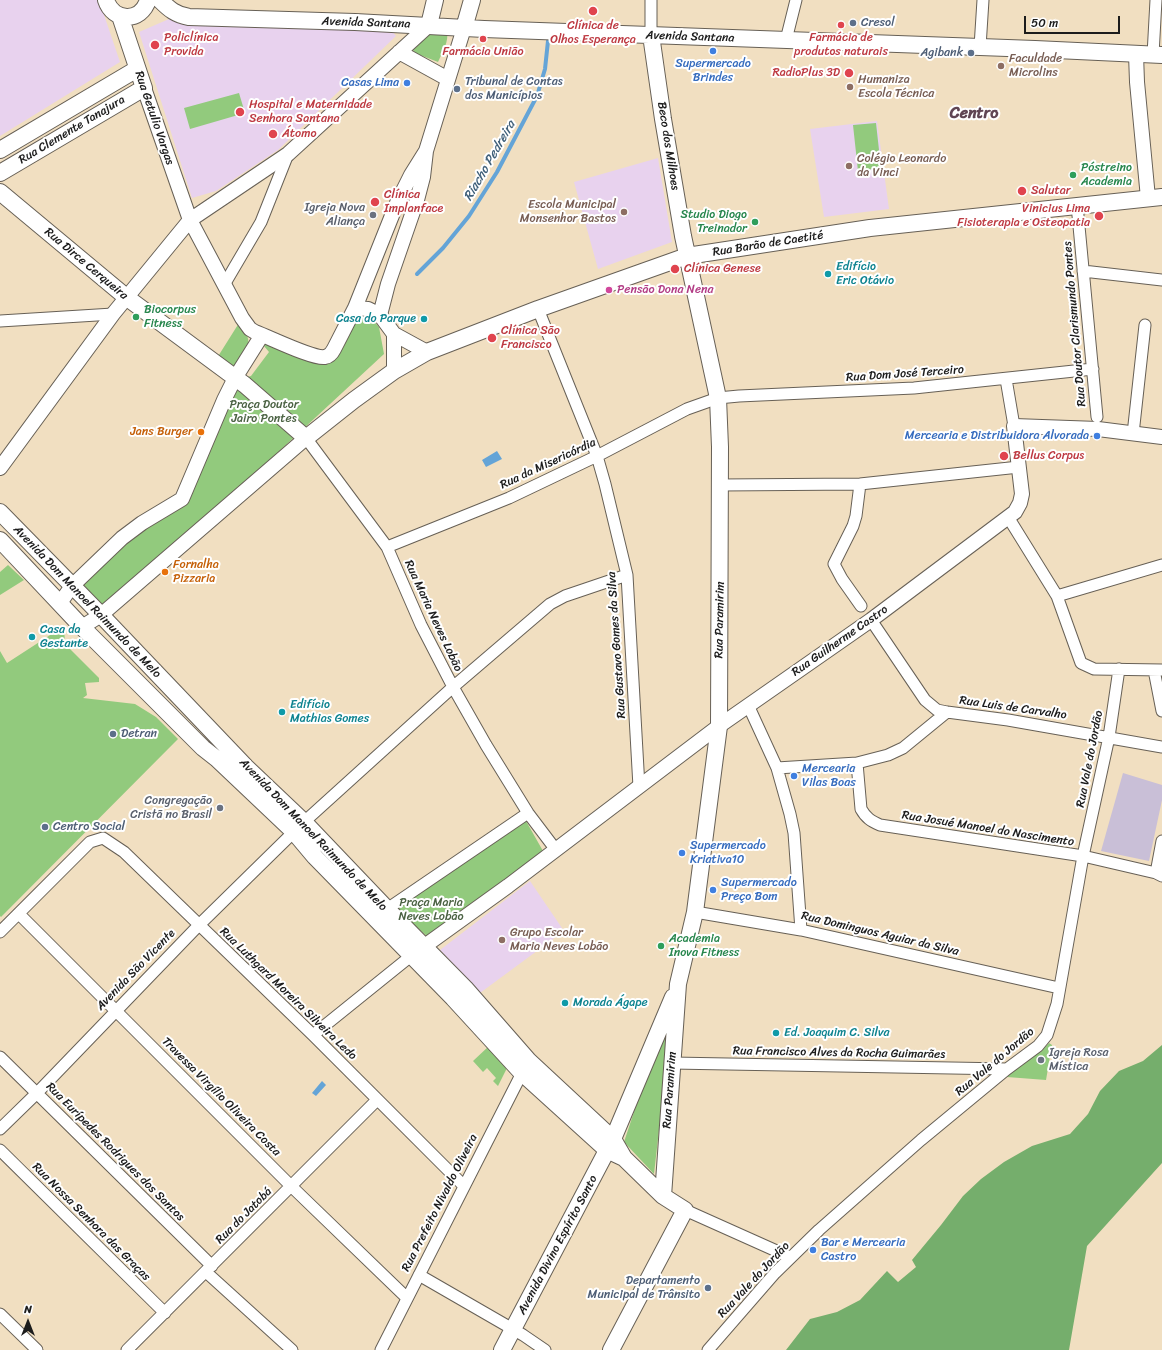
<!DOCTYPE html>
<html>
<head>
<meta charset="utf-8">
<style>
	body { margin:0 }
	#map { position:relative; width:1162px; height:1350px; overflow:hidden; background:#f1dfc1; font-family:Sriracha,sans-serif }
	canvas { display:block }
	.north { position:absolute; left:8px; top:1302px; width:40px; height:40px; -webkit-text-stroke:3px #fff; paint-order:stroke; rotate:0deg; font-size:11px; font-weight:700; line-height:16px; text-align:center; color:#1c1c1c }
	.north::after { content:''; display:block; margin:auto; width:14px; height:18px; background:#1c1c1c; clip-path:polygon(50% 0,100% 100%,50% 72%,0 100%) }
	.scale { position:absolute; left:1024px; top:16px; width:96px; height:18px; box-sizing:border-box; border:2px solid #1c1c1c; border-top:0; padding-left:5px; font-size:12px; line-height:14px; white-space:nowrap; color:#1c1c1c; -webkit-text-stroke:3px #fff; paint-order:stroke }
</style>
</head>
<body>
<div id="map">
<canvas width="1162" height="1350"></canvas>
<div class="north">N</div>
<div class="scale">50 m</div>
</div>
<script>
const ctx = document.querySelector('canvas').getContext('2d');
ctx.lineJoin = 'round';
function paint(path, color) {
  ctx.fillStyle = color;
  ctx.fill(path, 'evenodd');
}
function trace(path, color, width, dash) {
  ctx.strokeStyle = color;
  ctx.lineWidth = width;
  ctx.lineCap = dash ? 'butt' : 'round';
  ctx.setLineDash(dash || []);
  ctx.stroke(path);
}
function write(font, color, halo, rows, align = 'center') {
  ctx.font = font + ' Sriracha,sans-serif';
  ctx.lineWidth = 4;
  ctx.setLineDash([]);
  ctx.textBaseline = 'middle';
  ctx.strokeStyle = halo;
  ctx.fillStyle = color;
  for (const [text, x, y, turn = 0] of rows) {
    ctx.save();
    ctx.translate(x, y);
    ctx.rotate((+turn || 0) * Math.PI / 180);
    ctx.textAlign = isNaN(turn) ? turn : align;
    if (halo) ctx.strokeText(text, 0, 0);
    ctx.fillText(text, 0, 0);
    ctx.restore();
  }
}
const built = new Path2D(`
	M0,0H99L120,62L0,136Z
	M169,19L392,31L396,36L278,150L216,191L192,198L139,32Z
	M877,121L889,209L824,217L810,129Z
	M658,158L672,242L598,269L574,182Z
	M530,881L564,931L480,993L440,950Z`);
const industrial = new Path2D(`
	M1123,773L1162,785V800L1149,861L1101,851Z`);
const green = new Path2D(`
	M428,28L447,30C449,42 443,51 438,62L415,53L411,47Z
	M239,93L245,113L190,129L184,108Z
	M876,123L881,168L858,171L853,125Z
	M359,315L372,319L379,327L384,354L247,481L103,608L82,585L134,534L186,502L232,391L243,378L251,376L269,352L264,346V343L266,341C285,352 305,362 326,364L336,357Z
	M239,323C244,331 250,336 248,345L232,369L217,358Z
	M8,565L24,580L0,595V572Z
	M64,626L65,644L99,678V682L85,683L87,695L83,698L135,704L156,717L178,739L1,917L0,916V651L7,663Z
	M526,821L543,851L428,937L396,909Z
	M675,988L654,1174L624,1142Z
	M1049,1043L1052,1045L1046,1080L1007,1077C1019,1063 1037,1057 1049,1043Z
	M489,1046L508,1066L498,1086L493,1081L496,1078L487,1068L483,1072L473,1061Z`);
const forest = new Path2D(`
	M1162,1045V1163L1087,1246L1069,1350H786L810,1319L837,1312L860,1300L887,1271L898,1282L916,1267L912,1260L941,1225L963,1196L981,1179L1004,1162L1032,1146L1070,1134L1088,1114L1100,1091L1119,1071L1143,1061Z`);
const water = new Path2D(`
	M497,451L502,459L486,467L482,460Z
	M322,1081L326,1085L316,1096L312,1093Z`);
const stream = new Path2D(`
	M417,274L443,248L469,216L497,172L537,96L545,69L548,41`);
const minor = new Path2D(`
	M651,0V35
	M786,40L796,0
	M980,47L983,0
	M1153,55L1156,0
	M1077,205L1097,417
	M1083,271L1162,280
	M224,285L261,222L288,154
	M538,309L597,456L605,484L627,575L639,787
	M0,321L113,314
	M1006,379L1014,426
	M1133,434L1145,325
	M306,438L387,547L421,625L453,687L486,745L528,813L556,850
	M860,484L856,516L853,526L834,564L842,579L861,606
	M720,485L860,484L1019,467
	M1008,517L1057,596L1081,663L1094,669L1162,670
	M387,547L509,498L597,456L687,409L718,398L739,396L914,388L1093,369
	M1057,596L1162,565
	M871,620L925,700L937,710L947,712L1008,720L1162,747
	M1154,670L1162,711
	M748,705L777,768L790,814L794,833L801,930
	M857,763L861,809C866,818 871,821 880,825L1083,856L1156,873L1162,876
	M777,768L857,763L888,755L903,748L947,712
	M1156,873L1162,841
	M387,909L528,813
	M695,912L801,930L1059,988
	M19,914L292,1187L407,1298
	M0,932L90,842L103,838L124,852L313,1035L464,1186
	M313,1035L411,956
	M0,1057L212,1266
	M672,1063L1007,1069
	M0,1129L37,1093L199,925L304,822L453,687L550,604L565,596L627,575
	M0,1150L165,1313
	M685,1210L790,1257
	M206,1272L292,1350
	M419,1275L523,1335L545,1350
	M0,1314L37,1350
	M127,1350L377,1100
	M381,1350L525,1067
	M708,1350L775,1273L819,1230L921,1140L1007,1069L1038,1046L1047,1035L1057,1004L1083,856L1109,737L1119,669`);
const tertiary = new Path2D(`
	M399,52L448,79
	M1136,54L1137,82L1148,198
	M144,88L190,220L242,318L250,329L255,332C269,337 313,359 325,357C330,356 332,353 334,349L355,308L397,203L411,175L426,151
	M355,308L368,309L380,315L394,334L427,352
	M380,315L388,284L417,200L423,177L426,151L464,28
	M394,371V334
	M0,468L113,314L190,220L288,154L429,25
	M60,603L72,586L122,538L142,523L182,499L224,400L235,378L262,335
	M82,627L101,615L306,438
	M415,953L508,886L719,726L871,620L1015,512L1020,503L1022,494L1014,426L1098,429L1162,437`);
const secondary = new Path2D(`
	M106,0C113,22 141,23 148,0
	M160,0C169,9 176,15 189,17L355,22L484,29L1035,49L1162,55
	M429,25L435,0
	M464,28L472,0
	M651,35L663,119L683,236L718,398L720,447L719,726L695,912L678,984L663,1196
	M0,150L137,69
	M0,173L144,88L120,16
	M0,192L126,297L245,385L306,438L354,400L394,371L427,352L538,309L687,256L870,228L1162,197
	M0,512L101,615L246,767L304,822L387,909L465,988L528,1060L613,1139L624,1158L663,1196L685,1210L611,1350
	M0,540L82,627L203,748L217,759L294,832L315,857L453,998L521,1072L607,1150L624,1158
	M502,1350L613,1139L673,997`);
const markers = [
	[593,11,5,"#e0444e"],
	[853,23,4,"#5c6f8a"],
	[841,25,4,"#e0444e"],
	[483,39,4,"#e0444e"],
	[155,45,5,"#e0444e"],
	[713,51,4,"#3f7fe0"],
	[971,53,4,"#5c6f8a"],
	[1001,66,4,"#8d6e63"],
	[849,73,5,"#e0444e"],
	[407,83,4,"#3f7fe0"],
	[850,87,4,"#8d6e63"],
	[457,89,4,"#5c6f8a"],
	[240,112,5,"#e0444e"],
	[273,134,5,"#e0444e"],
	[849,166,4,"#8d6e63"],
	[1073,175,4,"#2e9e5b"],
	[1022,191,5,"#e0444e"],
	[375,202,5,"#e0444e"],
	[624,212,4,"#8d6e63"],
	[373,215,4,"#6b7280"],
	[1099,216,5,"#e0444e"],
	[755,222,4,"#2e9e5b"],
	[675,269,5,"#e0444e"],
	[828,274,4,"#0f9aa8"],
	[609,290,4,"#d1479c"],
	[136,317,4,"#2e9e5b"],
	[424,319,4,"#0f9aa8"],
	[492,338,5,"#e0444e"],
	[201,432,4,"#e8710a"],
	[1097,436,4,"#3f7fe0"],
	[1004,456,5,"#e0444e"],
	[165,572,4,"#e8710a"],
	[32,637,4,"#0f9aa8"],
	[282,712,4,"#0f9aa8"],
	[113,734,4,"#5c6f8a"],
	[794,776,4,"#3f7fe0"],
	[220,808,4,"#6b7280"],
	[45,827,4,"#5c6f8a"],
	[682,853,4,"#3f7fe0"],
	[713,890,4,"#3f7fe0"],
	[502,940,4,"#8d6e63"],
	[661,946,4,"#2e9e5b"],
	[565,1003,4,"#0f9aa8"],
	[776,1033,4,"#0f9aa8"],
	[1041,1060,4,"#6b7280"],
	[813,1250,4,"#3f7fe0"],
	[708,1288,4,"#5c6f8a"]
];
const streetNames = [
	["Avenida Santana",366,23,2],
	["Avenida Santana",690,37,2],
	["Rua Getulio Vargas",154,118,71],
	["Rua Clemente Tanajura",72,130,-31],
	["Beco dos Milhoes",668,146,81],
	["Rua Barão de Caetité",768,244,-9],
	["Rua Dirce Cerqueira",86,264,40],
	["Rua Doutor Clarismundo Pontes",1075,324,-95],
	["Rua Dom José Terceiro",905,374,-4],
	["Rua da Misericórdia",548,464,-25],
	["Avenida Dom Manoel Raimundo de Melo",87,602,46],
	["Rua Maria Neves Lobão",433,616,65],
	["Rua Paramirim",720,620,-89],
	["Rua Guilherme Castro",840,641,-35],
	["Rua Gustavo Gomes da Silva",617,645,-94],
	["Rua Luis de Carvalho",1013,708,8],
	["Rua Vale do Jordão",1090,759,-79],
	["Rua Josué Manoel do Nascimento",988,829,9],
	["Avenida Dom Manoel Raimundo de Melo",313,835,46],
	["Rua Dominguos Aguiar da Silva",880,934,13],
	["Avenida São Vicente",136,970,-46],
	["Rua Luthgard Moreira Silveira Ledo",288,994,44],
	["Rua Francisco Alves da Rocha Guimarães",839,1053,1],
	["Rua Vale do Jordão",995,1062,-40],
	["Rua Paramirim",670,1090,-86],
	["Travessa Virgílio Oliveira Costa",221,1097,45],
	["Rua Eurípedes Rodrigues dos Santos",115,1152,45],
	["Rua Prefeito Nivaldo Oliveira",440,1203,-63],
	["Rua do Jatobá",244,1216,-45],
	["Rua Nossa Senhora das Graças",91,1222,45],
	["Avenida Divino Espírito Santo",558,1245,-62],
	["Rua Vale do Jordão",754,1280,-47]
];
const serviceNames = [
	["Cresol",861,23],
	["Agibank",963,53,"right"],
	["Tribunal de Contas",465,82],
	["dos Municípios",465,96],
	["Detran",121,734],
	["Centro Social",53,827],
	["Departamento",700,1281,"right"],
	["Municipal de Trânsito",700,1295,"right"]
];
const healthNames = [
	["Clínica de",593,26,"center"],
	["Olhos Esperança",593,40,"center"],
	["Policlínica",164,38],
	["Provida",164,52],
	["Farmácia de",841,38,"center"],
	["produtos naturais",841,52,"center"],
	["Farmácia União",483,52,"center"],
	["RadioPlus 3D",840,73,"right"],
	["Hospital e Maternidade",249,105],
	["Senhora Santana",249,119],
	["Átomo",282,134],
	["Salutar",1031,191],
	["Clínica",384,195],
	["Implanface",384,209],
	["Vinicius Lima",1090,209,"right"],
	["Fisioterapia e Osteopatia",1090,223,"right"],
	["Clínica Genese",684,269],
	["Clínica São",501,331],
	["Francisco",501,345],
	["Bellus Corpus",1013,456]
];
const educationNames = [
	["Faculdade",1009,59],
	["Microlins",1009,73],
	["Humaniza",858,80],
	["Escola Técnica",858,94],
	["Colégio Leonardo",857,159],
	["da Vinci",857,173],
	["Escola Municipal",616,205,"right"],
	["Monsenhor Bastos",616,219,"right"],
	["Grupo Escolar",510,933],
	["Maria Neves Lobão",510,947]
];
const shopNames = [
	["Supermercado",713,64,"center"],
	["Brindes",713,78,"center"],
	["Casas Lima",399,83,"right"],
	["Mercearia e Distribuidora Alvorada",1089,436,"right"],
	["Mercearia",802,769],
	["Vilas Boas",802,783],
	["Supermercado",690,846],
	["Kriativa10",690,860],
	["Supermercado",721,883],
	["Preço Bom",721,897],
	["Bar e Mercearia",821,1243],
	["Castro",821,1257]
];
const leisureNames = [
	["Póstreino",1081,168],
	["Academia",1081,182],
	["Studio Diogo",747,215,"right"],
	["Treinador",747,229,"right"],
	["Biocorpus",144,310],
	["Fitness",144,324],
	["Academia",669,939],
	["Inova Fitness",669,953]
];
const worshipNames = [
	["Igreja Nova",365,208],
	["Aliança",365,222],
	["Congregação",212,801],
	["Cristã no Brasil",212,815],
	["Igreja Rosa",1049,1053,"left"],
	["Mística",1049,1067,"left"]
];
const cultureNames = [
	["Edifício",836,267],
	["Eric Otávio",836,281],
	["Casa do Parque",416,319,"right"],
	["Casa da",40,630],
	["Gestante",40,644],
	["Edifício",290,705],
	["Mathias Gomes",290,719],
	["Morada Ágape",573,1003],
	["Ed. Joaquim C. Silva",784,1033]
];
const hotelNames = [
	["Pensão Dona Nena",617,290]
];
const parkNames = [
	["Praça Doutor",264,405],
	["Jairo Pontes",264,419],
	["Praça Maria",431,903],
	["Neves Lobão",431,917]
];
const foodNames = [
	["Jans Burger",193,432],
	["Fornalha",173,565,"left"],
	["Pizzaria",173,579,"left"]
];
const waterNames = [
	["Riacho Pedreira",490,161,-60]
];
const districtNames = [
	["Centro",974,114]
];
paint(built, '#e8d2ee');
paint(industrial, '#c9bfd7');
paint(green, '#92ca7d');
paint(forest, '#75ae6c');
paint(water, '#64a4d7');
trace(stream, '#64a4d7', 4);
trace(minor, '#676056', 13);
trace(tertiary, '#676056', 16);
trace(secondary, '#676056', 18);
trace(minor, '#fff', 11);
trace(tertiary, '#fff', 14);
trace(secondary, '#fff', 16);
for (const [x, y, r, color] of markers) {
  const dot = new Path2D();
  dot.arc(x, y, r, 0, 2 * Math.PI);
  ctx.fillStyle = color;
  ctx.fill(dot);
  trace(dot, '#fff', 1.5);
}
write('12px', '#1c1c1c', '#fff', streetNames);
write('12px', '#4e5e75', '#fff', serviceNames, 'left');
write('12px', '#be3a42', '#fff', healthNames, 'left');
write('12px', '#785e54', '#fff', educationNames, 'left');
write('12px', '#366cbe', '#fff', shopNames, 'left');
write('12px', '#27864d', '#fff', leisureNames, 'left');
write('12px', '#5b616d', '#fff', worshipNames, 'right');
write('12px', '#0d838f', '#fff', cultureNames, 'left');
write('12px', '#b23c85', '#fff', hotelNames, 'left');
write('12px', '#4b6243', '#fff', parkNames);
write('12px', '#c56008', '#fff', foodNames, 'right');
write('italic 13px', '#40607a', '#fff', waterNames);
write('bold 16px', '#604553', '#fff', districtNames);
</script>
</body>
</html>
